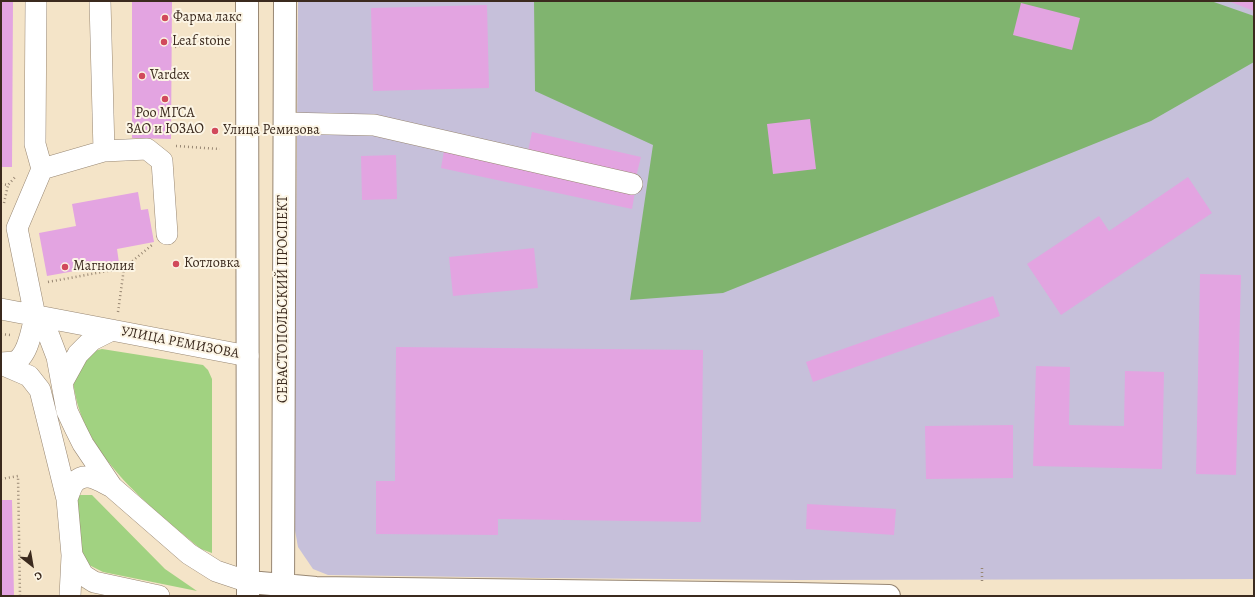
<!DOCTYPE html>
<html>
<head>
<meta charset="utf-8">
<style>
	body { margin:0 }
	#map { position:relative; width:1255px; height:597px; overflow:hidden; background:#f4e4c8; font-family:Alegreya,serif }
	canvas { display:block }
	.frame { position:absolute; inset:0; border:2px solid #3b2a1e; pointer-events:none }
	.north { position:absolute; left:12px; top:545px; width:40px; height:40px; -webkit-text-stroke:3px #fcf5e5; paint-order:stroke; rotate:149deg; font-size:11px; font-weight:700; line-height:16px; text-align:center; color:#3b2a1e }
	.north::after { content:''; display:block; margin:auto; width:14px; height:18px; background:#3b2a1e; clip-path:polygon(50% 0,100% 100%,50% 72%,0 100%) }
</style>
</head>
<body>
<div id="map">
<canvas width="1255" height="597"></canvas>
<div class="frame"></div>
<div class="north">С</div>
</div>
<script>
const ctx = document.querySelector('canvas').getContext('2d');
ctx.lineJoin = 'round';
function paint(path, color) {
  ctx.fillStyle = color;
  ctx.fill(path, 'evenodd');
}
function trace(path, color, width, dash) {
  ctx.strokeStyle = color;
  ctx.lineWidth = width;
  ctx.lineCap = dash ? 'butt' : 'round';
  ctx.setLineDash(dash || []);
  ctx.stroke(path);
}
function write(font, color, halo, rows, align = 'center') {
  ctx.font = font + ' Alegreya,serif';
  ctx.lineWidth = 4;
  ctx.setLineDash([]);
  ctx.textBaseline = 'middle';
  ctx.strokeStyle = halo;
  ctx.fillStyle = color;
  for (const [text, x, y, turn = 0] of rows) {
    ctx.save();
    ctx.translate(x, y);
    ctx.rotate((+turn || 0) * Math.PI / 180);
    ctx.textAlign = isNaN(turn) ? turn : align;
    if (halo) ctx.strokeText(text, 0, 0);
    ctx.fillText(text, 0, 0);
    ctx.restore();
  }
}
const industrial = new Path2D(`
	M298,1H1254V579L798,580L540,578L328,575L313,569L298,547L294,525Z`);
const green = new Path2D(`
	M102,349L203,365L208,370L212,379V553L201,549C152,508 87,459 75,393C72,378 73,374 82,362C85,359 87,355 90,353C93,351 98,350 102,349Z
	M76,495H92L165,569L197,591L103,572L85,563L80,554Z`);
const forest = new Path2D(`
	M534,1H1211L1254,16V62L1151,121L723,293L630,300L653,145L535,91Z`);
const building = new Path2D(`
	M1,1H13L12,167H1Z
	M132,1H172L171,139L132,138Z
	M1228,1H1254V11Z
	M1021,3L1080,18L1072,50L1013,35Z
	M487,5L489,88L373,91L371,8Z
	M810,119L816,169L773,174L767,124Z
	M532,132L641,157L636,177L528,151Z
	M444,151L635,192L632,209L441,168Z
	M396,155L397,199L362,200L361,156Z
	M1188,177L1212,213L1061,315L1027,264L1099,216L1109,231Z
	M138,192L141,210L148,209L154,242L117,249L119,263L47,276L39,233L76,226L72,204Z
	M534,248L538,288L453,296L449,257Z
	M1200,274L1241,275L1236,475L1196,474Z
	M993,296L1000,316L813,382L806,362Z
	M396,347L703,350L701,522L498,519V535L376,534V481H395Z
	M1036,366L1070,367L1069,425L1124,426L1125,371L1164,372L1162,469L1033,466Z
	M1013,425V478L926,479L925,426Z
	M1,500H12L14,596H1Z
	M807,504L896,509L894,535L806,529Z`);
const path = new Path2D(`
	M175,47L220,36
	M176,146L220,149
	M1,184L8,185L16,176
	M4,203L8,185
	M48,282L124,268L152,245
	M118,312L124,268
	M1,334L11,335
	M1,479L18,476L20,596
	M982,568V582`);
const minor = new Path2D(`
	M36,1L35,144L42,169L17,228L35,316L49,336L57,357L67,411L75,428L83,444L112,487L189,554L216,571L249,582
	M285,123L374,125L632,184
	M104,151L147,149L162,161L167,234
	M42,169L104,151L100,1
	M1,309L248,356
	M1,363C5,362 10,363 14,362C28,357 32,329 35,316
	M1,364L29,376L40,390L67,499L72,555L83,575L94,582L159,596
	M62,383L78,354L92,340L112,330
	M67,499C69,494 71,486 75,482C86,470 101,482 112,487
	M70,596L72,556`);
const major = new Path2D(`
	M247,1L248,596
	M249,582L316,588L796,594L889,596
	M283,596L285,1`);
const markers = [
	[165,18,4,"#d1495b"],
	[164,42,4,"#d1495b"],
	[142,76,4,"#d1495b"],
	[165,99,4,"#d1495b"],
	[215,131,4,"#d1495b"],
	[176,264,4,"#d1495b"],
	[65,267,4,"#d1495b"]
];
const poiNames = [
	["Фарма лакс",173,18],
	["Leaf stone",172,42],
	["Vardex",150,76],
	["Роо МГСА",165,114,"center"],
	["ЗАО и ЮЗАО",165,130,"center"],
	["Улица Ремизова",223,131],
	["Котловка",184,264],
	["Магнолия",73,267]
];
const streetNames = [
	["СЕВАСТОПОЛЬСКИЙ ПРОСПЕКТ",284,299,-90],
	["УЛИЦА РЕМИЗОВА",180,343,11]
];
paint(industrial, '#c6c0da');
paint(green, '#a1d281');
paint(forest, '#80b46f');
paint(building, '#e3a4e1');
trace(minor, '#988773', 22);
trace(major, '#988773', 24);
trace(path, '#988773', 2.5, [1, 3]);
trace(minor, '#fff', 21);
trace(major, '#fff', 22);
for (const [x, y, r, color] of markers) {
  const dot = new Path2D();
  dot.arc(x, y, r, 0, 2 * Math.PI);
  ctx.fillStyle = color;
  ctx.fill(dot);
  trace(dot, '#fcf5e5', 1.5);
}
write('14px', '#3b2a1e', '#fcf5e5', poiNames, 'left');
write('14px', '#3b2a1e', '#fcf5e5', streetNames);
</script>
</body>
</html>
